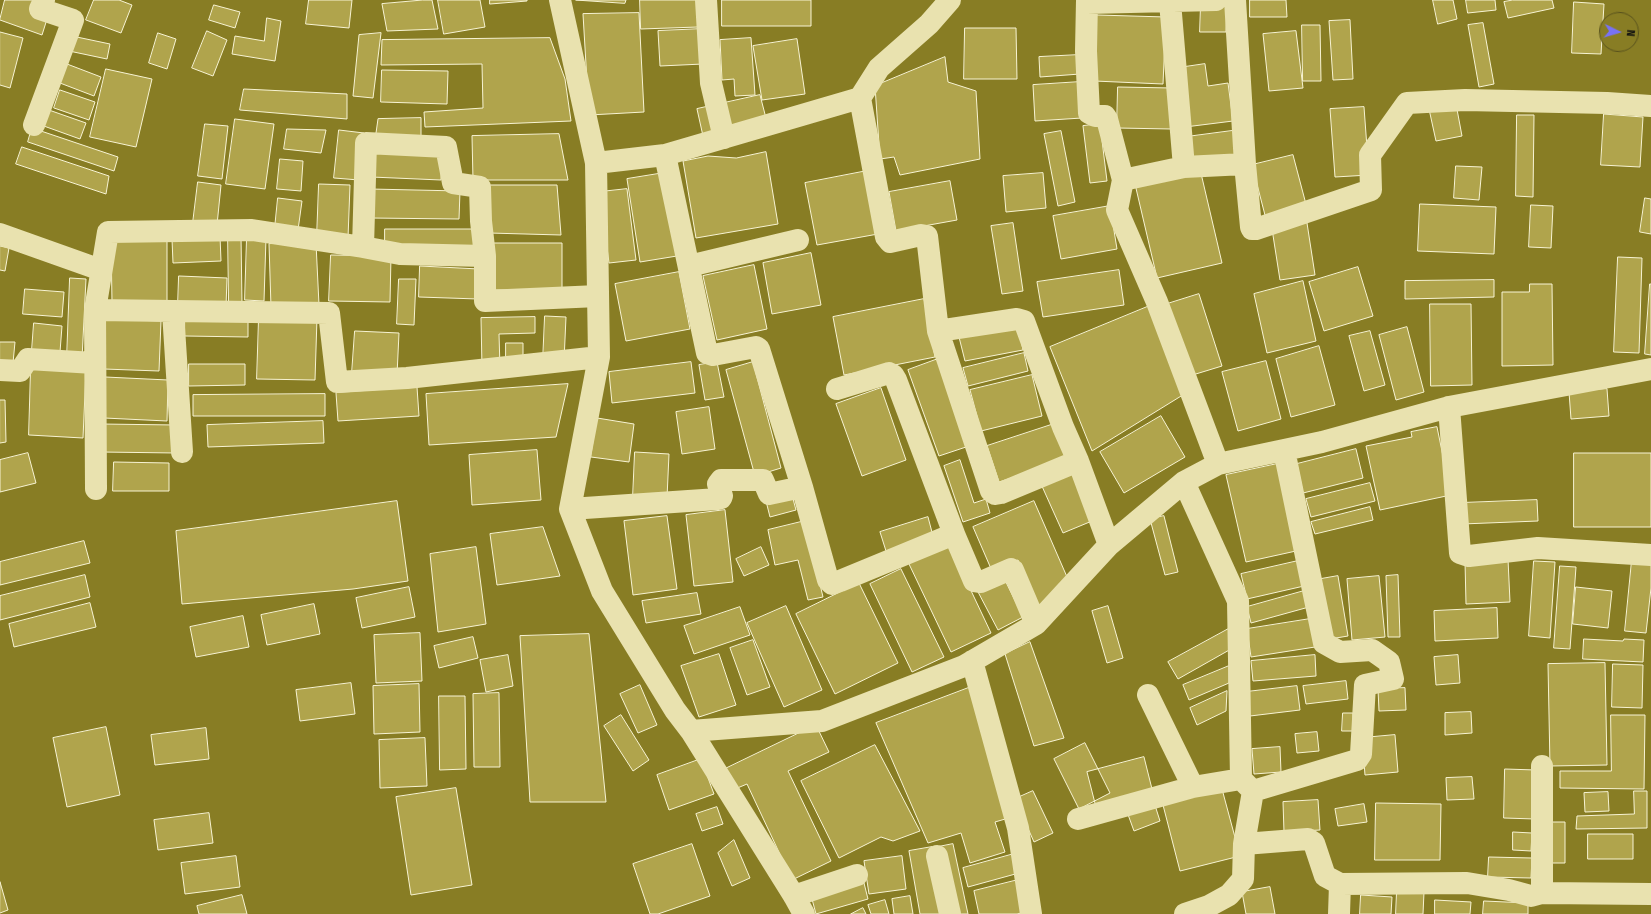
<!DOCTYPE html>
<html>
<head>
<meta charset="utf-8">
<style>
	body { margin:0 }
	#map { position:relative; width:1651px; height:914px; overflow:hidden; background:#887d24; font-family:"Fira Sans Condensed",sans-serif }
	canvas { display:block }
	.north { position:absolute; left:1599px; top:12px; width:40px; height:40px; box-sizing:border-box; background:#887d24; border:1px solid #58521c; border-radius:50%; rotate:95deg; font-size:11px; font-weight:700; line-height:16px; text-align:center; color:#111 }
	.north::after { content:''; display:block; margin:auto; width:14px; height:18px; background:#7872f4; clip-path:polygon(50% 0,100% 100%,50% 72%,0 100%) }
</style>
</head>
<body>
<div id="map">
<canvas width="1651" height="914"></canvas>
<div class="north">N</div>
</div>
<script>
const ctx = document.querySelector('canvas').getContext('2d');
ctx.lineJoin = 'round';
function paint(path, color) {
  ctx.fillStyle = color;
  ctx.fill(path, 'evenodd');
}
function trace(path, color, width, dash) {
  ctx.strokeStyle = color;
  ctx.lineWidth = width;
  ctx.lineCap = dash ? 'butt' : 'round';
  ctx.setLineDash(dash || []);
  ctx.stroke(path);
}
const building = new Path2D(`
	M5,0H53L42,35L0,20Z
	M94,0H119L132,5L121,33L86,20Z
	M309,0H352L349,28L306,24Z
	M423,0H432L438,29L387,31L382,4Z
	M438,0H480L485,27L444,34Z
	M490,0H527V1L490,4Z
	M576,0H626L625,3Z
	M640,0H697L698,27L641,29Z
	M722,0H811V26H722Z
	M1250,0H1286L1287,17H1250Z
	M1433,0H1453L1457,19L1438,24Z
	M1466,0H1495L1496,10L1468,13Z
	M1513,0H1552L1554,8L1508,18L1504,2Z
	M1574,2L1604,4L1601,54L1572,53Z
	M1201,4L1227,5L1226,32H1200Z
	M214,5L240,12L235,28L209,20Z
	M639,13L644,112L589,115L583,14Z
	M1097,15L1166,17L1163,84L1094,81Z
	M267,18L281,21L275,61L232,54L235,36L264,41Z
	M1350,20L1353,79L1333,80L1329,21Z
	M1483,23L1494,84L1479,87L1468,25Z
	M1302,25H1320L1321,81H1303Z
	M965,28H1016L1017,79H964Z
	M702,29L703,64L660,66L658,31Z
	M207,31L227,40L213,76L192,68Z
	M1296,31L1303,88L1269,91L1263,34Z
	M0,32L23,38L10,88L0,85Z
	M158,33L176,39L167,69L149,63Z
	M381,33L373,98L353,96L359,35Z
	M72,36L110,44L107,59L69,51Z
	M550,38L565,79L571,121L425,127L424,112L483,108L482,64L381,65L382,40Z
	M751,38L755,95L735,96L734,79L722,80L720,40Z
	M797,39L805,94L762,100L753,46Z
	M1079,55L1080,74L1040,77L1039,57Z
	M945,57L948,82L976,91L980,159L900,175L894,157L880,159L875,86Z
	M67,64L101,77L94,96L60,83Z
	M1205,64L1208,86L1228,83L1233,121L1185,127L1178,68Z
	M106,69L152,79L136,147L90,137Z
	M382,70L448,71L447,104L381,102Z
	M1080,82L1082,118L1035,121L1033,85Z
	M1118,87L1172,88L1171,129L1117,128Z
	M244,89L347,94V119L240,110Z
	M60,90L95,102L89,120L54,108Z
	M760,95L767,122L703,136L697,109Z
	M1456,104L1462,136L1436,141L1429,109Z
	M1364,107L1369,175L1335,177L1330,109Z
	M46,109L86,123L80,139L41,125Z
	M1604,114L1643,117L1640,167L1601,165Z
	M1517,115H1534L1533,197L1516,196Z
	M421,118V141L375,140L378,119Z
	M235,119L274,124L265,189L226,184Z
	M205,124L228,126L222,179L198,176Z
	M1100,124L1107,181L1090,183L1083,126Z
	M32,128L118,157L114,171L28,142Z
	M287,129L326,130L321,153L284,149Z
	M339,130L364,133L359,180L334,178Z
	M1239,130L1242,159L1190,165L1186,137Z
	M1061,131L1075,202L1058,206L1044,134Z
	M559,134L568,180H473L472,136Z
	M22,147L109,176L106,194L16,164Z
	M372,151L442,154L441,180L371,177Z
	M766,152L778,224L696,238L683,161L708,156L736,158Z
	M1293,155L1307,208L1266,219L1252,165Z
	M280,159L303,161L301,191L277,189Z
	M1456,166L1482,167L1479,200L1454,198Z
	M1200,169L1222,263L1157,278L1135,184Z
	M867,171L878,234L817,245L805,183Z
	M664,173L677,256L640,262L627,179Z
	M1043,173L1046,208L1006,212L1003,176Z
	M950,181L957,220L896,231L889,192Z
	M198,182L221,185L217,225L193,223Z
	M319,184L350,185L348,238L317,237Z
	M489,185H557L561,235L489,233Z
	M370,189L460,191L459,219L369,218Z
	M627,189L636,260L609,263L600,192Z
	M278,198L302,201L298,230L275,228Z
	M1645,198L1651,199V234L1640,232Z
	M1420,204L1496,207L1494,254L1418,251Z
	M1531,205L1553,206L1551,248L1529,247Z
	M1110,206L1117,249L1061,259L1053,216Z
	M1013,223L1023,291L1002,294L991,226Z
	M1307,223L1315,275L1280,280L1272,229Z
	M385,229H477L478,248L385,249Z
	M220,236L221,261L173,263L172,239Z
	M228,236H241L242,304H229Z
	M247,237L266,238L264,301L245,300Z
	M167,240V301L112,302L111,241Z
	M316,243L319,305L271,307L269,244Z
	M490,243H562V290H491Z
	M0,246L9,248L5,271L0,270Z
	M811,253L821,305L772,314L763,263Z
	M331,255L391,256L390,302L329,301Z
	M1618,257L1642,258L1639,353L1614,352Z
	M754,265L767,329L717,340L703,276Z
	M420,266L479,269L478,299L419,297Z
	M1358,267L1373,316L1324,331L1309,282Z
	M1119,270L1124,305L1043,317L1037,282Z
	M679,272L690,329L626,341L615,284Z
	M179,276L227,278L226,307L178,305Z
	M70,278L86,279L82,359L67,358Z
	M399,279H416L414,325L397,324Z
	M1494,280V297L1405,299V281Z
	M1303,281L1316,341L1267,353L1254,294Z
	M1530,284H1552L1553,365L1502,366V292H1529Z
	M1650,284H1651V355L1645,354Z
	M25,289L64,292L62,317L23,314Z
	M1199,294L1222,366L1186,377L1164,305Z
	M924,299L935,357L844,375L833,317Z
	M1430,304H1471L1472,385L1431,386Z
	M1152,305L1186,393L1092,451L1050,347Z
	M185,315H248V337L185,336Z
	M545,316L566,317L564,361H543Z
	M259,317L317,318L315,380L257,379Z
	M535,317V333L499,334L500,368H482L481,318Z
	M106,319L161,321L159,371L104,369Z
	M34,323L62,326L60,352L32,350Z
	M1018,325L1023,350L965,361L959,337Z
	M1407,327L1424,392L1396,400L1379,335Z
	M355,331L399,333L397,375L352,373Z
	M1370,331L1385,385L1364,391L1349,336Z
	M0,342H15L13,363L0,362Z
	M506,343H523V362H506Z
	M1319,346L1335,405L1291,417L1276,359Z
	M1024,353L1028,371L968,386L963,368Z
	M938,359L969,446L939,456L908,370Z
	M1266,361L1281,419L1238,431L1222,372Z
	M691,362L695,393L612,403L609,372Z
	M717,362L724,397L705,400L699,365Z
	M753,362L781,468L755,476L726,370Z
	M189,364H245V385L189,386Z
	M31,368L86,370L83,438L29,435Z
	M1032,375L1042,416L981,431L970,390Z
	M105,377L168,380L167,421L104,418Z
	M568,384L556,437L429,445L426,394Z
	M417,387L419,416L338,421L336,393Z
	M881,388L906,460L862,476L836,404Z
	M1607,389L1609,416L1571,419L1569,392Z
	M325,394V416H193V395Z
	M0,400H5L6,442L0,443Z
	M709,407L715,449L682,454L676,412Z
	M1161,416L1185,457L1124,493L1100,452Z
	M597,418L634,424L629,462L591,457Z
	M323,421L324,443L208,447L207,425Z
	M100,424L176,425V453L100,452Z
	M1054,424L1066,460L999,482L987,446Z
	M1437,427L1451,495L1380,510L1366,446L1412,437L1411,432Z
	M1356,449L1363,478L1303,493L1297,464Z
	M537,450L541,500L472,505L469,455Z
	M635,452L669,454L667,498L633,497Z
	M28,453L36,483L0,492V460Z
	M1574,453H1651V527H1574Z
	M960,460L974,503L986,499L990,513L963,522L944,466Z
	M114,462L169,463V491H113Z
	M1277,464L1296,551L1246,562L1226,475Z
	M1071,471L1092,521L1063,533L1041,484Z
	M1370,483L1375,501L1311,517L1306,499Z
	M792,495L796,510L770,517L766,501Z
	M1537,500L1538,521L1462,524L1461,503Z
	M397,501L408,581L353,589L182,604L176,531Z
	M1034,501L1074,593L1039,609L1018,560L992,571L973,527Z
	M1370,507L1373,520L1315,534L1311,522Z
	M725,510L733,582L694,586L686,515Z
	M667,516L677,589L633,595L624,521Z
	M1164,516L1178,572L1165,575L1150,519Z
	M928,517L933,536L886,551L880,532Z
	M805,521L823,597L808,600L798,560L775,565L768,530Z
	M543,527L560,576L497,585L490,534Z
	M84,541L90,563L0,585V562Z
	M949,544L991,633L951,652L909,564Z
	M476,547L486,624L438,632L430,554Z
	M761,547L769,565L744,576L736,559Z
	M1508,559L1510,602L1466,604L1465,561Z
	M1632,560L1651,562V588L1646,633L1625,631Z
	M1298,561L1304,586L1247,599L1241,574Z
	M1534,561L1555,562L1550,638L1529,636Z
	M1560,566L1576,567L1570,649L1554,648Z
	M901,569L944,657L912,672L870,584Z
	M85,575L90,597L0,620V596Z
	M1398,575L1400,637H1388L1386,576Z
	M1003,576L1023,617L998,630L977,590Z
	M1338,576L1348,636L1330,639L1321,579Z
	M1379,576L1385,637L1352,640L1347,579Z
	M859,583L898,663L835,694L796,614Z
	M409,587L415,617L362,628L356,598Z
	M1576,587L1612,591L1608,628L1573,624Z
	M1304,591L1309,607L1251,623L1247,607Z
	M697,593L701,614L646,623L642,601Z
	M90,603L96,627L14,647L9,624Z
	M314,604L320,634L267,645L261,615Z
	M786,606L822,690L784,707L747,623Z
	M1108,606L1123,658L1107,663L1092,611Z
	M740,607L750,635L694,654L684,626Z
	M1497,608L1498,638L1435,641L1434,611Z
	M243,616L249,647L196,657L190,627Z
	M1310,619L1315,647L1251,657L1247,629Z
	M1232,627L1231,649L1178,679L1168,662Z
	M420,633L422,681L376,683L374,635Z
	M589,634L606,802H530L520,636Z
	M473,637L478,658L439,668L434,646Z
	M1584,639L1623,641L1624,639L1644,640L1643,662L1583,659Z
	M753,640L770,687L747,695L730,648Z
	M1030,642L1064,738L1034,746L1005,654Z
	M719,654L736,705L699,717L681,666Z
	M508,655L513,686L486,692L480,660Z
	M1315,655L1316,676L1253,681L1251,661Z
	M1458,655L1460,683L1436,685L1434,657Z
	M1605,663L1607,765L1550,766L1548,664Z
	M1613,664L1643,665L1642,708L1612,707Z
	M1229,666V683L1189,700L1183,685Z
	M1346,681L1348,699L1306,704L1303,686Z
	M351,683L355,714L300,721L296,690Z
	M419,684L420,732L374,734L373,686Z
	M640,685L657,725L638,733L620,694Z
	M1297,686L1300,710L1250,716L1246,692Z
	M971,687L1012,817L995,822L1005,852L970,863L961,833L928,843L876,723Z
	M1405,688L1406,710L1379,711L1378,689Z
	M1227,691L1226,711L1197,725L1190,708Z
	M499,693L500,767H474L473,694Z
	M439,696H465L466,769L440,770Z
	M1471,712L1472,733L1445,735V713Z
	M1343,713H1353V731H1342Z
	M621,715L649,760L633,771L604,726Z
	M1611,715H1645L1644,789L1560,788V771H1611Z
	M816,725L829,752L788,771L831,861L792,880L747,784L735,789L725,769Z
	M106,727L120,795L67,807L53,738Z
	M206,728L209,759L155,765L151,735Z
	M1317,732L1319,751L1297,753L1295,734Z
	M1395,735L1398,772L1365,775L1362,738Z
	M425,738L427,786L380,788L379,740Z
	M1085,743L1110,793L1079,809L1054,759Z
	M875,745L920,831L893,841L881,837L839,858L801,781Z
	M1280,747L1281,772L1254,774L1252,749Z
	M1144,757L1154,797L1097,811L1087,772Z
	M701,759L714,794L669,810L657,775Z
	M1505,769L1536,770L1535,819L1504,818Z
	M1472,777L1474,799L1447,800L1446,778Z
	M456,788L472,885L411,895L396,797Z
	M1222,789L1240,856L1180,871L1163,805Z
	M1033,791L1053,833L1034,842L1015,799Z
	M1634,791H1647V828L1576,829L1577,816L1634,814Z
	M1608,792L1609,811L1585,812L1584,793Z
	M1153,799L1160,821L1134,831L1126,809Z
	M1318,800L1320,830L1284,832L1283,802Z
	M1376,803L1441,804L1440,860H1375Z
	M1364,804L1367,822L1338,826L1335,809Z
	M717,807L723,824L702,831L696,814Z
	M209,813L213,843L158,850L154,820Z
	M1548,822H1565V863H1549Z
	M1513,832L1532,833L1531,851L1513,850Z
	M1588,834H1633V859H1588Z
	M734,840L750,878L732,886L718,853Z
	M692,844L710,896L658,914H650L633,864Z
	M953,844L968,914H953L938,847Z
	M932,847L943,914H920L909,851Z
	M1014,854L1019,873L968,887L963,868Z
	M236,856L240,887L185,894L181,863Z
	M902,856L906,889L869,894L864,861Z
	M1489,857L1532,858L1531,878L1488,877Z
	M1018,880L1025,912L1017,914H979L974,891Z
	M0,882L8,910L0,913Z
	M864,883L868,899L816,914L812,899Z
	M1270,887L1275,914H1246L1242,892Z
	M1397,891L1424,892L1423,914H1396Z
	M242,895L247,914H199L197,906Z
	M1361,895L1392,897L1391,914H1360Z
	M910,896L913,914H894L892,899Z
	M885,900L889,914H871L868,905Z
	M1435,900L1471,902L1470,914H1435Z
	M1484,901L1528,903V914H1483Z
	M863,908L866,914H851Z`);
const street = new Path2D(`
	M560,0L596,163L599,357L570,509L602,591L675,710L691,731L794,896L804,914
	M706,0L711,83L724,138
	M1087,0L1086,51L1089,113L1095,116H1105L1107,119L1123,180L1117,210L1157,302L1218,464
	M1235,0L1245,164
	M1170,2L1184,167
	M1087,3L1216,0
	M860,98L886,237L890,242L921,235L927,236L938,331L1017,319L1024,321L1063,427L1078,461L1109,545
	M34,125L73,20L40,9L44,0
	M665,155L707,353L713,355L756,347L759,349L802,487L828,580L832,584L840,581L954,534L974,581L981,582L1011,569L1013,570L1036,624
	M596,163L665,155L860,98L879,68L929,24L950,0
	M1123,180L1184,167L1245,164L1251,227L1252,229H1256L1371,190L1370,155L1407,103L1465,100L1607,103L1651,106
	M0,234L101,270
	M363,247L400,254L485,256V301L598,296
	M689,266L798,240
	M95,310L108,232L252,230L363,247L366,143L446,147L453,183L480,187L481,221L485,256
	M173,312L182,452
	M938,331L991,491L995,494L1001,493L1078,461
	M0,370L20,371L28,359L94,363
	M837,389L889,373L893,375L896,380L954,534
	M1449,407L1460,553L1469,556L1538,548L1651,555
	M1184,482L1238,601L1241,779L1253,791L1244,844L1243,879L1229,895L1209,906L1185,914
	M96,489L95,310L329,313L337,382L407,378L599,357
	M570,509L718,499L721,498L722,496L718,484L721,480H763L769,494L802,487
	M972,661L1018,828L1031,914
	M1148,695L1193,787
	M691,731L822,721L964,666L1036,624L1109,545L1184,482L1218,464L1322,442L1449,407L1651,369
	M1253,791L1357,760L1361,754L1365,685L1393,679L1389,662L1372,650L1340,652L1324,643L1284,450
	M1078,819L1193,787L1241,779
	M1244,844L1308,839L1314,843L1325,876L1340,884L1467,883L1509,890L1531,896L1542,893L1651,894
	M937,856L950,914
	M1542,893V766
	M794,896L857,875
	M1339,914L1340,884`);
paint(building, '#b0a44c');
trace(building, '#f7f3d3', 1);
trace(street, '#e9e2af', 22);
</script>
</body>
</html>
